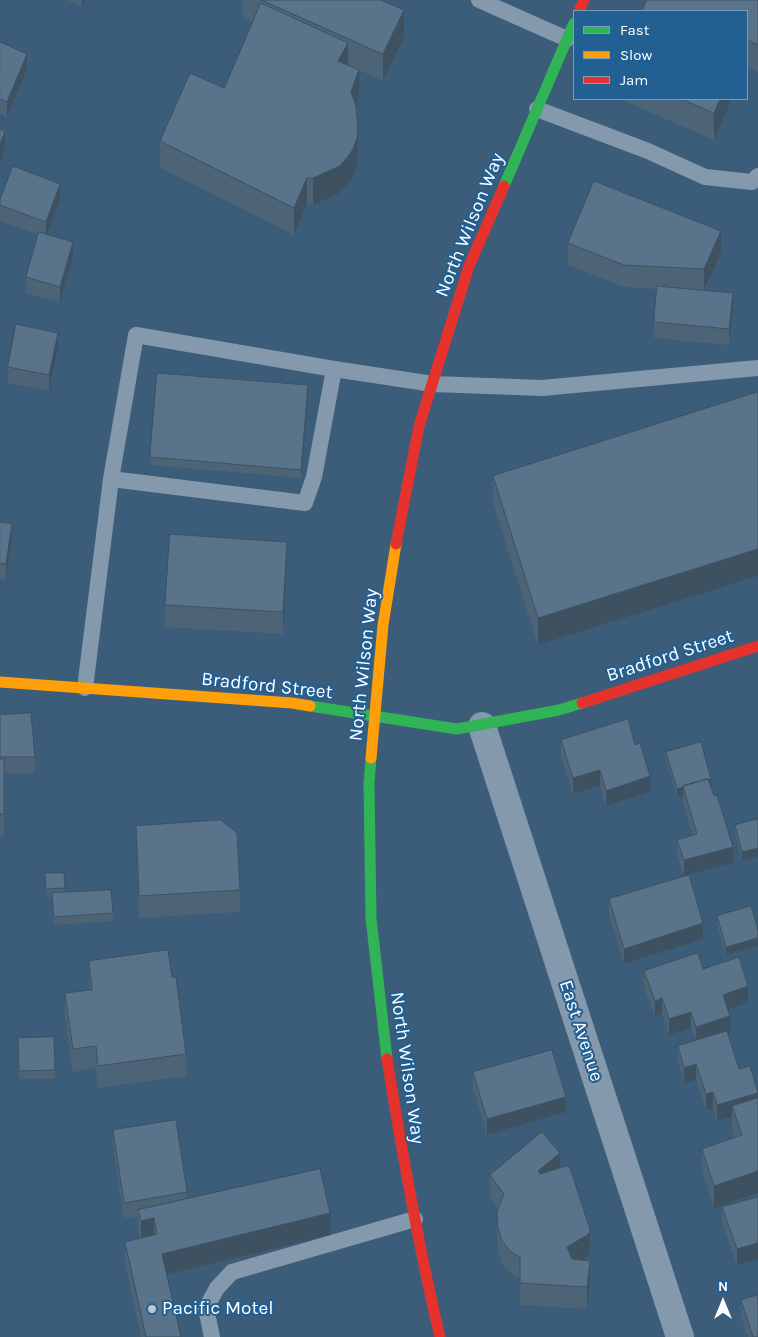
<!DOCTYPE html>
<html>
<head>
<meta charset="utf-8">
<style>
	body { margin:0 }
	#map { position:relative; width:758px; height:1337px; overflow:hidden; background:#3b5d79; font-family:Karla,sans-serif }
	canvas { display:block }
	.legend { position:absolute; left:573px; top:10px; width:175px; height:90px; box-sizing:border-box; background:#225f92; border:1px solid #7a9fbe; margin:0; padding:6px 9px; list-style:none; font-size:15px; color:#fff }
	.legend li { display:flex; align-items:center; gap:10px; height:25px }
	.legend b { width:25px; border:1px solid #7a9fbe }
	.north { position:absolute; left:698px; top:1277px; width:50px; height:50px; -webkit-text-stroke:4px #225f92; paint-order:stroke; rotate:0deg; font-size:14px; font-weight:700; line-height:20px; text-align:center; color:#fff }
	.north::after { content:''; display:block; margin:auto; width:18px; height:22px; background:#fff; clip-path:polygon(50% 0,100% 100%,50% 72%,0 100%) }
</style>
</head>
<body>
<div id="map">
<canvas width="758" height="1337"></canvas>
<ul class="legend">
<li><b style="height:6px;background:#30b455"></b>Fast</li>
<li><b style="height:6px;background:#ff9f0a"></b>Slow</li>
<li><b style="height:6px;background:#e5322d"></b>Jam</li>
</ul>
<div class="north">N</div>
</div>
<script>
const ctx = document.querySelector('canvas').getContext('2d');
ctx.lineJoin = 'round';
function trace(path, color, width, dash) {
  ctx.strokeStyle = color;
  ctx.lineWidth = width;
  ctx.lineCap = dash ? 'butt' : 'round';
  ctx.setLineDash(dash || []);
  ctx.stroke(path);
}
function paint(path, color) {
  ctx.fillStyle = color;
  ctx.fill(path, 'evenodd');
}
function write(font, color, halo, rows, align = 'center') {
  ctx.font = font + ' Karla,sans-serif';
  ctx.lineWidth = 4;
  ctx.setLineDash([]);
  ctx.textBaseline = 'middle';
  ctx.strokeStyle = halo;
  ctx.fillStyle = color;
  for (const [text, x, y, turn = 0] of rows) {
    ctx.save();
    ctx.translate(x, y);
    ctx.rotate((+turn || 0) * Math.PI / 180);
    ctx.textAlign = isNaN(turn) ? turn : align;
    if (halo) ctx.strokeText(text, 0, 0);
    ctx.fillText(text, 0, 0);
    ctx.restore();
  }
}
const lane = new Path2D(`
	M479,0L567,39
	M537,109L648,151L705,177L752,182L758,176
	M334,369L433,384L542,388L758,368
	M85,688L111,479L305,503L314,477L334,369L136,335L111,479
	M212,1337L206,1308L217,1288L232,1272L415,1219`);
const street = new Path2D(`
	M482,726L680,1337`);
const fast = new Path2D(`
	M504,186L574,23
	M310,706L457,729L559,710L582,703
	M371,758L369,783L371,918L387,1059`);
const slow = new Path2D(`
	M0,682L292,703L310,706
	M371,758L383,625L396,544`);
const jam = new Path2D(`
	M579,11L584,0
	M396,544L419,426L469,266L504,186
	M582,703L758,646
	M387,1059C402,1152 418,1245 440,1337`);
const wall = new Path2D(`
	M67,0H86L82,7Z
	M243,0H381L404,37L383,81L359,70V97L356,106L358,155L357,165L352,178L340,193L313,205L307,204L294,235L160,168V141L224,88L253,23L243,18Z
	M758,0V72L747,67V11Z
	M0,42L27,69L7,117L0,114Z
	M620,99H732L714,140Z
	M0,200H60L47,235L73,258L60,303L26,293V277L39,235L0,221Z
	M568,243L721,253L705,291L733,309L729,345L654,338V322L657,289L624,287L568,265Z
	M58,349L49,391L8,383V367Z
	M758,392V576L538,645L493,503V476Z
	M308,394L301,478L150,465V457Z
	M0,522L12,540L6,580L0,579Z
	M287,564L283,634L165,627V605Z
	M0,715L35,757V773H4V837H0Z
	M561,740L650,792L606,806L600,786L573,794L561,756Z
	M666,752L711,787L733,863L689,875L703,939L624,964L609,915V899L684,876L677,855V840L693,835L683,802V796L677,797L666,761Z
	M758,819L742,861L735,834V825Z
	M136,826L240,890V912L139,918Z
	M45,873H64L65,893L113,913V921L54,925L52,897H46Z
	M717,916L758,930V946L726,955L717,925Z
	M89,961L172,977L186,1054V1076L98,1088L96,1068L73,1072L65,1015V993L90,990L89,983Z
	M703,969L748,1002L727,1009L730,1032L727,1033L739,1069L758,1092V1193L714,1208L702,1171V1149L735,1137L732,1128V1117L717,1121L713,1108L706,1110L696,1080L684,1083L678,1062V1046L696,1041L691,1028L669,1035L662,1014L655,1016L644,987V971Z
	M18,1046L55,1070V1079H19Z
	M473,1072L566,1112L487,1135L473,1088Z
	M113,1130L187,1192V1199L330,1235L167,1275L181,1337H141L125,1264V1242L140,1239L138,1232V1216L124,1218L113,1146Z
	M560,1168L590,1251L589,1256L582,1260L590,1283L587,1309L520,1305V1278L511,1274L502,1263L498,1250L497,1212L498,1209L490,1197V1175Z
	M758,1197L737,1265L722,1223V1207Z
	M741,1300L758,1337H748L741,1316Z`);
const shadedWall = new Path2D(`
	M82,0H86L82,7Z
	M404,10V37L383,81V54Z
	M348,43V69L338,61Z
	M27,54V69L7,117V102Z
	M359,70V97L351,119V92Z
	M720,99H732L714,140V113Z
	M358,128V155L357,165L352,178L340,193L313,205V178Z
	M5,131V147L0,162V146Z
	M307,178V204L294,235V208Z
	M60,184V200L46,238V222Z
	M721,231V253L704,291V269Z
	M73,242V258L60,303V287Z
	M733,293V309L729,345V329Z
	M58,333V349L49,391V375Z
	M308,385V394L301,478V470Z
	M12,524V540L6,580V564Z
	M287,542V564L283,634V612Z
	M758,549V576L538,645V618Z
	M600,770V786L573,794V778Z
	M650,776V792L606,806V791Z
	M711,779V787L685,795L683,787Z
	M683,787V796L677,797V789Z
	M733,847V863L684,876V860Z
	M758,848V856L742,861V852Z
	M703,923V939L624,964V949Z
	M758,938V946L726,955V947Z
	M748,986V1002L723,1011V995Z
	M662,998V1014L655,1016V1001Z
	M691,1012V1028L669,1035V1019Z
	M730,1016V1032L696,1043V1027Z
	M696,1064V1080L684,1083V1068Z
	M713,1092V1108L706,1110V1094Z
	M758,1093V1109L732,1106V1117L717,1121V1105Z
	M566,1097V1112L487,1135V1119Z
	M560,1153V1175L538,1193V1171Z
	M758,1171V1193L714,1208V1186Z
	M330,1213V1235L162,1276V1254Z
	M154,1218V1240L141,1243V1221Z
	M590,1229V1251L589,1256L567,1269V1247Z
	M758,1243V1259L737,1265V1249Z
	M590,1261V1283L587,1309V1287Z`);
const building = new Path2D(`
	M262,0H381L404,10L383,54Z
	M647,0H758V45L747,40V11H642Z
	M261,3L348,43L338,61L359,70L351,92L356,106L358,128L357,138L352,151L340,166L313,178H307L294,208L160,141L190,73L224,88Z
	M0,42L27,54L7,102L0,99Z
	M682,99H720L714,113Z
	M0,129L5,131L0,146Z
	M13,166L60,184L46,222L0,205V200Z
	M594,181L721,231L704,269L624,265L568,243Z
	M39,232L73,242L60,287L26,277Z
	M657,286L733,293L729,329L654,322Z
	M16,324L58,333L49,375L8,367Z
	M157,373L308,385L301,470L150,457Z
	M758,392V549L538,618L493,476Z
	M0,522L12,524L6,564L0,563Z
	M170,534L287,542L283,612L165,605Z
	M31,713L35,757H0V715Z
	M628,719L635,745L640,743L650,776L606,791L600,770L573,778L561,740Z
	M701,742L711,779L708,780V779L683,786V787L677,789L666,752Z
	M0,759H4V814H0Z
	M708,779L714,796L717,795L733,847L684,860L677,840L697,834L683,786Z
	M758,819V848L742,852L735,825Z
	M221,820L237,833L240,890L139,896L136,826Z
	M45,873H64L65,888L46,889Z
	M689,875L703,923L624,949L609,899Z
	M111,890L113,913L54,917L52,893Z
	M751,906L758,930V938L726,947L717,916Z
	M168,950L172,977H176L186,1054L98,1066L96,1046L73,1049L65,993L92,990L89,961Z
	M698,953L703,969L739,957L748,986L723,995L730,1016L696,1027L691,1012L669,1019L662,998L655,1001L644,971Z
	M727,1031L739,1069L750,1066L758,1093L717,1105L713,1092L706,1094L696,1064L684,1068L678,1046Z
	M54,1037L55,1070L19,1071L18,1038Z
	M552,1050L566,1097L487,1119L473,1072Z
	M758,1098V1171L714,1186L702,1149L742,1135L732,1106Z
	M176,1120L187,1192L124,1203L113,1130Z
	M542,1132L560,1153L538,1171L540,1174L566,1166L570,1168L590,1229L589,1234L567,1247L572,1259L590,1261L587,1287L520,1283V1257L511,1252L502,1241L498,1228L497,1212L504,1194L490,1175Z
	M320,1169L330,1213L162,1254L181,1337H146L125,1242L157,1234L154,1218L141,1221L138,1210Z
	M758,1197V1243L737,1249L722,1207Z
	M758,1295V1337H753L741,1300Z`);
const markers = [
	[152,1309,5,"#bac6d0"]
];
const streetNames = [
	["North Wilson Way",470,225,-68],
	["Bradford Street",670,656,-18],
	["North Wilson Way",364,665,-84],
	["Bradford Street",267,686,6],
	["East Avenue",581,1031,72],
	["North Wilson Way",407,1068,82]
];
const poiNames = [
	["Pacific Motel",162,1309]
];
trace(lane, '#8499ab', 16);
trace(street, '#8499ab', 28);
trace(fast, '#30b455', 11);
trace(slow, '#ff9f0a', 11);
trace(jam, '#e5322d', 11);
paint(wall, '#4d6477');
paint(shadedWall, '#3e5161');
paint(building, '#59748a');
trace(building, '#3e5161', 1);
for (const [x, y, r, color] of markers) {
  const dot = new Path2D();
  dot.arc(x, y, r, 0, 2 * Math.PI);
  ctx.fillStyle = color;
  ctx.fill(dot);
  trace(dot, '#225f92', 2);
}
write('19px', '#fff', '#225f92', streetNames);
write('19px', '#fff', '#225f92', poiNames, 'left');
</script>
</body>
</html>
